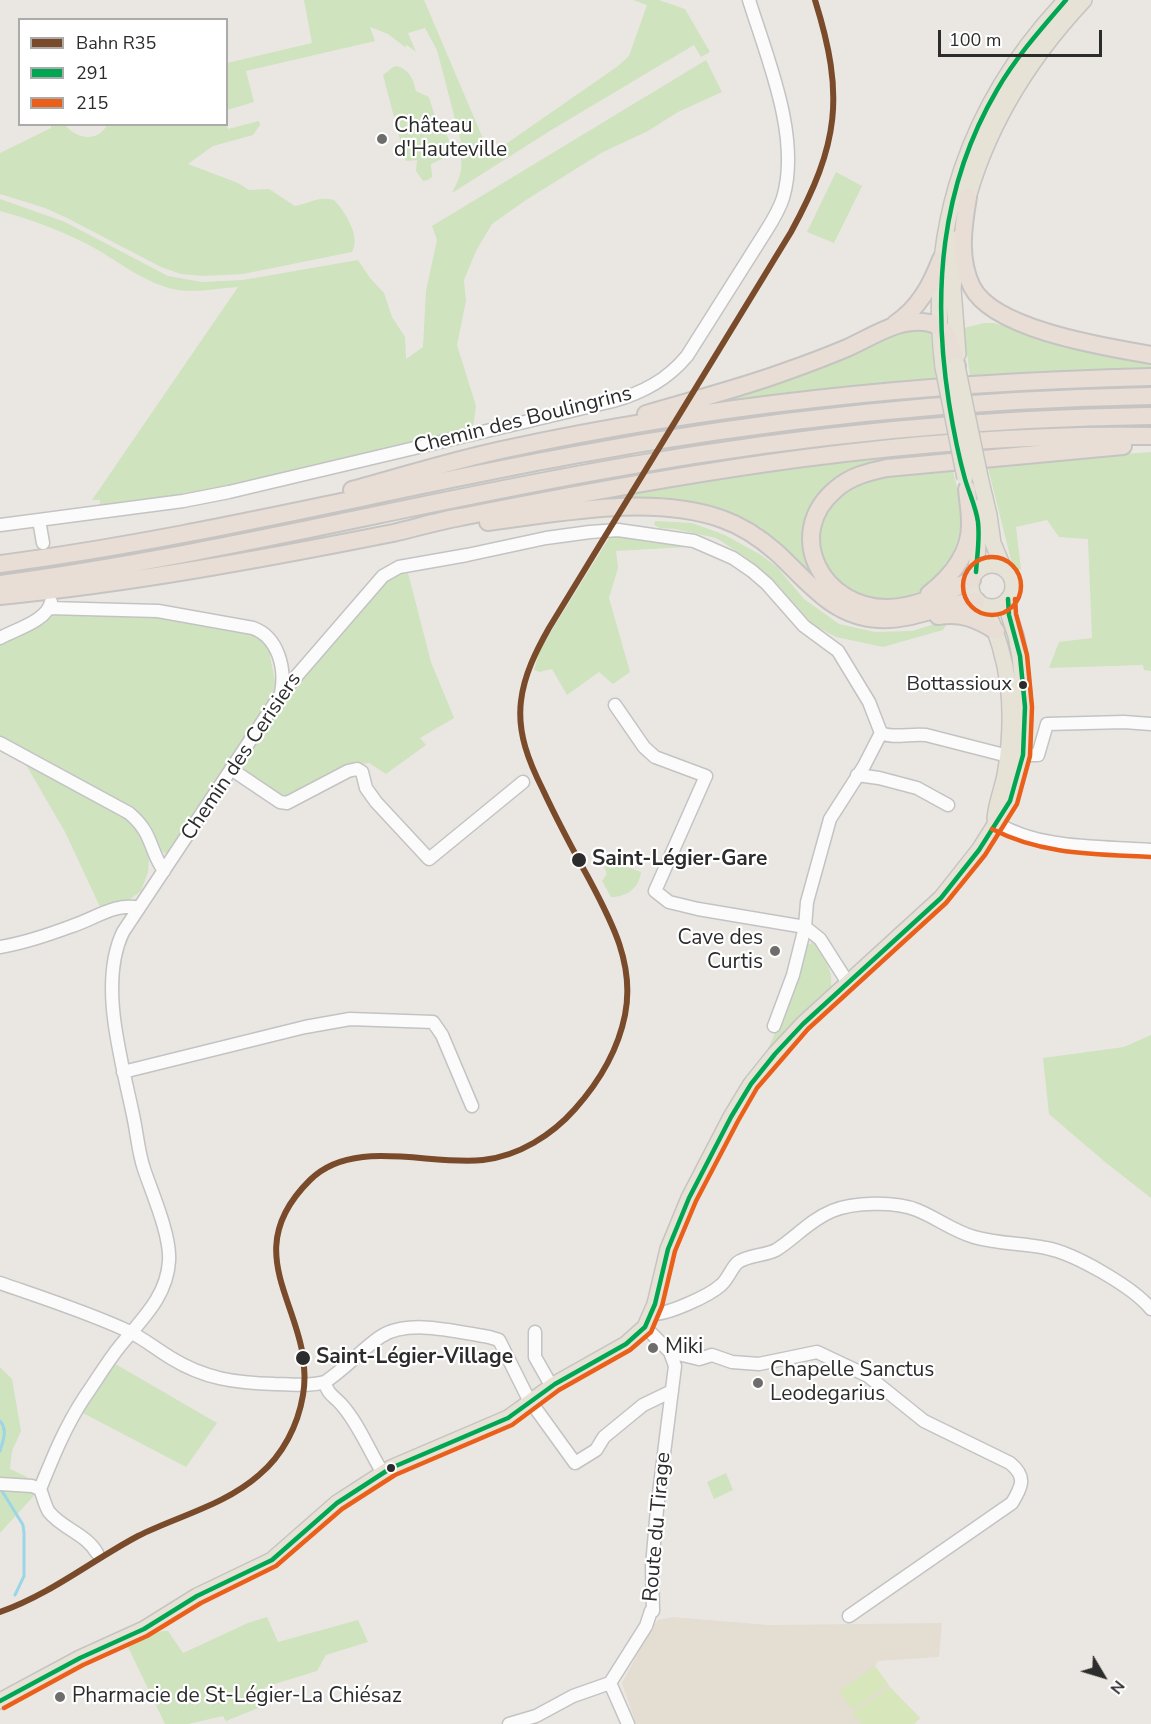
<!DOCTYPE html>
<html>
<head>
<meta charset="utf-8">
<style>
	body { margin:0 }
	#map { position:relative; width:1151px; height:1724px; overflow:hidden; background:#eae7e3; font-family:"Nunito Sans",sans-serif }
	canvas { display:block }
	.legend { position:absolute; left:18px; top:18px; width:210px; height:108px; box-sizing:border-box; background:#fff; border:2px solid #ababab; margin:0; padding:8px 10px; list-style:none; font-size:18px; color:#2c2c2c }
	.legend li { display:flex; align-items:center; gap:12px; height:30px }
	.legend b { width:30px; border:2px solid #ababab }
	.north { position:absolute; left:1073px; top:1646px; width:60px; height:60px; -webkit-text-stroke:4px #fff; paint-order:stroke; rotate:128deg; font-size:16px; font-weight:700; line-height:24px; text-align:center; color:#2c2c2c }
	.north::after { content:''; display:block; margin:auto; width:21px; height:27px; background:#2c2c2c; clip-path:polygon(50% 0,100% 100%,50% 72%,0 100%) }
	.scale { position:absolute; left:938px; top:30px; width:164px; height:27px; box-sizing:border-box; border:3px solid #2c2c2c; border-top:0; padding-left:8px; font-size:18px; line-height:21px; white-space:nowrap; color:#2c2c2c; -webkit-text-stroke:4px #fff; paint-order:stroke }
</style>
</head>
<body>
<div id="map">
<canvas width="1151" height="1724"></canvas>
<ul class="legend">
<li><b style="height:8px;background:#7a4b2a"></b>Bahn R35</li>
<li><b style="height:8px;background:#00a651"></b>291</li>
<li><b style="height:8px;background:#ea601a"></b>215</li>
</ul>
<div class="north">N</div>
<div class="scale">100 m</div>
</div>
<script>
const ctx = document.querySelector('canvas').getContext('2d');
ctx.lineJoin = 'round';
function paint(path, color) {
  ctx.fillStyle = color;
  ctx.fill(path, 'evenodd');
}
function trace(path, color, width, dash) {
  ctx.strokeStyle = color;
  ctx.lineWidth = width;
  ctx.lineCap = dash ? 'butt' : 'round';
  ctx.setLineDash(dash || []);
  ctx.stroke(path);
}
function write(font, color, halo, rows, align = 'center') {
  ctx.font = font + ' "Nunito Sans",sans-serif';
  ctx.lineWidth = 4.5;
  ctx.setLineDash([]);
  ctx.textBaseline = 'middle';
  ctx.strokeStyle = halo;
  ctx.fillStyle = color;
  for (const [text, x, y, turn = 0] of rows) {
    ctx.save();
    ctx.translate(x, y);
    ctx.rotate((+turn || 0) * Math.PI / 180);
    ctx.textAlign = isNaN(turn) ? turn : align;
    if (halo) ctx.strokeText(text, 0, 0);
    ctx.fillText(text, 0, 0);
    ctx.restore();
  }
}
const education = new Path2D(`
	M673,1617L769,1625L942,1623L939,1657L878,1661L875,1666L890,1687L920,1718L914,1724H636L622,1683L652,1627L658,1620Z`);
const green = new Path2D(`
	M304,0H424L490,155L618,66L629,56L647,5L633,0H659L685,9L710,52L701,57L694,45L553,129L452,193C463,172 463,166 459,143L461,142L437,50L425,28L408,33L416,52L407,45L405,47L388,34L370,27L375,41L246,71L254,102L227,110V63L312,43Z
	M706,60L722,92L678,112L648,131L603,152L526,200L492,224L476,251L464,280L466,301L457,345L476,406L473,428L228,487L100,506V500H92L238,287C218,288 198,293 178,290C144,284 116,259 87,244C59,230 30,219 0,211V199L65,222L168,276L202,282L243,280L358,260L370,278L384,293L392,317L405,337L406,359L423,347L426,291L437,240L432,226Z
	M397,66C410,70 413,79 416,91L429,97L436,120L444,127L452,149L449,156L431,164L432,177L428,180L423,181L416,171L417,160L407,161L405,159L383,75L393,67Z
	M259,121L260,125L253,135L213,146L188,164L238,183L249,190L269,189L295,206C311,203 317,196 334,200C345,211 361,237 352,252L243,274L202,276L181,274L161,267L67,218L45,208L0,194V153L51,128V125H65C77,139 97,143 107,125L226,124L228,129Z
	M836,172L862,186L834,243L807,232Z
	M984,323H994L1037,335L1151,360V370L970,378L964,328Z
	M930,329L936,381L691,409L897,330Z
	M1151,452V671L1144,670L1143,665L1049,668L1059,642L1092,638L1088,539L1059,537L1047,520L1016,527L1021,569L1014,572L987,464Z
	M907,454L920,456L909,460L875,465L810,521L828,590L753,529L584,502L662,486Z
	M952,467C960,499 967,520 953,552C951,558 946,562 943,567C940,571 940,576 936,579C915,601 883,605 856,594C852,592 847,591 844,588C813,563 811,513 846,490C875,471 919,471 952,467Z
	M655,521L692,523L725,535L761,555L777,567L804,599L839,624L875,632L912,631L941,622H948L943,630L883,647L836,637L813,625L776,583L744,556L716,538L675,529L660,528L654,525Z
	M611,535L688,547L616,551L618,568L609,598L630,672L613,684L599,672L567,695L552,669L539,672L534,670L540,649Z
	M408,573L431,662L454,718L420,738L426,745L386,774L369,763L348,766L291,797L281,798L243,771L239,766L286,694L383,583L395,575Z
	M49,608L155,615L259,633L267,641L277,691L170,853L166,854L162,851L151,826L135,810L0,738V638Z
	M25,763L130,819L146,844L149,856L148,872L141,891L129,900L102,911L65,832Z
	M613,862L641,872C639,888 627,897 611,897L602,881L607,874L604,867Z
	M812,941C822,956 834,968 831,987L768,1049L777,1028L804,943L811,944Z
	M1151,1035V1198L1105,1162L1049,1114L1043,1058L1124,1047Z
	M112,1362L217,1423L186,1467L81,1412Z
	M0,1367L12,1379L21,1431L12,1451L10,1469L27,1477L32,1486L40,1489L0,1533Z
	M726,1473L733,1490L714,1499L707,1482Z
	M267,1617L278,1642L358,1620L368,1642L326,1655L317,1671L265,1687L268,1704L226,1721L223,1716L188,1724H165L127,1645L162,1631H168L183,1653L248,1623Z`);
const pitch = new Path2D(`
	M875,1666L888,1684L853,1710L839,1691Z
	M890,1687L920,1718L914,1724H862L852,1713Z`);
const stream = new Path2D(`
	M0,1421C8,1429 3,1441 0,1451
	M2,1491L23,1525L24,1533V1576L15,1595`);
const minor = new Path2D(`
	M39,520L43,543
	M0,525L183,501L229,492L613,401C643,393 667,380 687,356L766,231C773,220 779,210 783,198C801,137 767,58 749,0
	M49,608L158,611L253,628C278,637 286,668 281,693
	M0,638C16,629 47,621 51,602
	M615,705L644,747L655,757L706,776L655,891L669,902L698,909L805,927L820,939L848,983
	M0,743L129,813C154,834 148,848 164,871
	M1023,755H1038L1047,724L1124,722L1151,724
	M231,769L280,802L287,803L348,771L357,769L362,772L366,788L376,802L429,859L523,782
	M857,775L879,778L917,788L948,805
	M995,822C1040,850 1100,846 1151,850
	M0,947C25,943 48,935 72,926C94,919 116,902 139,908
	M774,1026L793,975L805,927L807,902L830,819L864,766L881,733
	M123,1072L305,1027L350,1019L433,1022L442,1035L472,1106
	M0,1283C43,1298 87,1312 128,1331C143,1338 156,1349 171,1358C205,1379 236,1383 275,1384C292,1384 309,1387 325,1382C345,1369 360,1351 380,1337C408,1318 457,1332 489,1337L499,1340L528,1398L575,1463L596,1450L604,1437L643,1405L672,1391
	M651,1314C667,1315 709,1296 721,1285C728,1279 731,1269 737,1263C747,1255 764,1256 776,1250C795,1238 810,1220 832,1211C853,1202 895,1201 917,1210C937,1218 953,1231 974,1237C998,1244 1022,1243 1046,1248C1074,1253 1133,1287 1151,1309
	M535,1332V1357L552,1387
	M670,1352L699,1359L712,1355L732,1362L759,1364L817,1352L868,1376L924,1421L1010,1463C1027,1477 1022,1486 1012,1503L849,1616
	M325,1382C327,1394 334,1396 341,1404C359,1424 369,1451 383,1473
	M0,1484L32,1486L40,1489
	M97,1553C86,1534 63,1529 49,1512C45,1506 43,1496 40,1489C53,1457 65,1427 84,1398C96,1381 107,1362 120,1346C141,1320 167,1297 169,1261C171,1236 152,1193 144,1169C138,1151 137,1133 133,1115C122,1061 98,984 123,932L281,694L383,576L399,567L467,555L546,538L590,532L618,530L694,541L733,558L752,571L767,584L804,626L838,651L869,702L881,733C893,739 912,733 926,735L1008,756
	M509,1724L536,1716L573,1696L610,1683
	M628,1724L610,1683L646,1626L651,1611H653L652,1566L657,1509L675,1366L670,1352L645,1327`);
const major = new Path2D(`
	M965,209C985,129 1028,60 1084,0
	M958,354L953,288L958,238
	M943,367C926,228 969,102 1066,0
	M980,477L989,515L993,543L1003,567
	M974,507C980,532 978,547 976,572
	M971 586a21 21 0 1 1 42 0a21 21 0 1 1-42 0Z
	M985,606C1010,661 1015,709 1006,769C1004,786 996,802 995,819
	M0,1701L80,1658L144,1629L197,1596L272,1560L337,1503L391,1468L508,1418L555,1384L626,1344L645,1327L655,1304L668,1249L689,1198L731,1117L751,1084L775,1054L803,1024L941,898L979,850L1010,801L1023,755L1025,707L1020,656L1016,636L1009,615L1008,599`);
const highway = new Path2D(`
	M968,197C963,226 958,259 972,287C994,330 1106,347 1151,355
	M895,324C919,308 931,285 941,259
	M646,414C693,400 741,388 787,371C807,364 828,356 847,348C872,337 901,316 930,323C952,329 950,348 957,366
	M352,490C403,476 454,460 506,449C718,403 935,382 1151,377
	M488,522C560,513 651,494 722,519C742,526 760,538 776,552C808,581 832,617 879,619C913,621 944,603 977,601
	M0,564C192,539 379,491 569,456C761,420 956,399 1151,396
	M972,580C946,592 918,607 889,608C823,610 782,534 836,489C851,476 868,472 887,468L1123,446
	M0,584C211,556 417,502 627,466C800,436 975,418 1151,416
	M929,594C952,576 971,552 970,522C970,511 968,500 967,489
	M0,596C132,583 262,559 393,533C415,528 438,521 461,517C687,472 919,432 1151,436
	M938,616C961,612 977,619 996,631`);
const majorBridge = new Path2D(`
	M957,366L980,477
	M943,367L965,478`);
const bus1 = new Path2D(`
	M976,572C977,556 980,539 978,522C976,507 969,493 965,479C958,454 953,428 949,403C932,294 940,187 997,90C1016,57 1041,29 1066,0
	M0,1701L80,1658L144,1629L197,1596L272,1560L337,1503L391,1468L508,1418L555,1384L626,1344L645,1327L655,1304L668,1249L689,1198L731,1117L751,1084L775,1054L803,1024L941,898L979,850L1010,801L1023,755L1025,707L1020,656L1009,615L1008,599`);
const bus2 = new Path2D(`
	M963 586a29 29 0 1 1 58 0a29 29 0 1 1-58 0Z
	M992,829C1042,855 1095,854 1151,857
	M4,1708L83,1665L147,1636L201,1603L276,1566L342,1509L395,1475L512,1425L559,1390L630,1350L651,1332L662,1306L675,1251L696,1201L738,1121L757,1088L808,1029L946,903L985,855L1017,804L1030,756L1032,707L1027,655L1016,614L1015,599`);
const rail1 = new Path2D(`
	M0,1612C51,1594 91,1561 138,1536C178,1516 225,1505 259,1475C283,1455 298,1425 303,1395C317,1312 231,1258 310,1180C353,1137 429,1166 483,1160C519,1156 552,1135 575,1109C599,1082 618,1050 625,1015C635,965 612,922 589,879C573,850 557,820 543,790C529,762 517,733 521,701C524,675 536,651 549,628L791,232C839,144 845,96 815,0`);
const markers = [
	[382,139,6,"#6e6d6c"],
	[1023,685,5,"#2c2c2c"],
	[579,860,8,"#2c2c2c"],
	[775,951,6,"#6e6d6c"],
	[653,1348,6,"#6e6d6c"],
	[303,1358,8,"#2c2c2c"],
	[758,1383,6,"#6e6d6c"],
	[391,1468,5,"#2c2c2c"],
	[60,1697,6,"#6e6d6c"]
];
const busNames = [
	["Bottassioux",1012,685]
];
const poiNames = [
	["Château",394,127],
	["d'Hauteville",394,151],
	["Cave des",763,939,"right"],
	["Curtis",763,963,"right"],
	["Miki",665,1348],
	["Chapelle Sanctus",770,1371],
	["Leodegarius",770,1395],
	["Pharmacie de St-Légier-La Chiésaz",72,1697]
];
const streetNames = [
	["Chemin des Boulingrins",523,421,-14],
	["Chemin des Cerisiers",242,757,-56],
	["Route du Tirage",658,1527,-85]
];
const stopNames = [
	["Saint-Légier-Gare",592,860],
	["Saint-Légier-Village",316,1358]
];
paint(education, '#e4ddd2');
paint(green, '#cee3be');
paint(pitch, '#d8e6bc');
trace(stream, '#9cd6e6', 3);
trace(minor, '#c4c3c3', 15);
trace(major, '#c6c4c2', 18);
trace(highway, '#c6c4c2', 20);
trace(minor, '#fcfbfb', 12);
trace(major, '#e6e2d6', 15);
trace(highway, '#e8ded6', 16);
trace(majorBridge, '#c6c4c2', 18, []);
trace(majorBridge, '#e6e2d6', 15);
trace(bus1, '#00a651', 4.5);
trace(bus2, '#ea601a', 4.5);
trace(rail1, '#7a4b2a', 6);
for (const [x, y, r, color] of markers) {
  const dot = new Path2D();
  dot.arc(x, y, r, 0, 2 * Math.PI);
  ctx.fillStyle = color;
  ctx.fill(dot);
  trace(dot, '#fff', 2);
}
write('20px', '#2c2c2c', '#fff', busNames, 'right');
write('21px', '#2c2c2c', '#fff', poiNames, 'left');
write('21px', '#2c2c2c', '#fff', streetNames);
write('bold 21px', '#2c2c2c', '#fff', stopNames, 'left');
</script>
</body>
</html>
